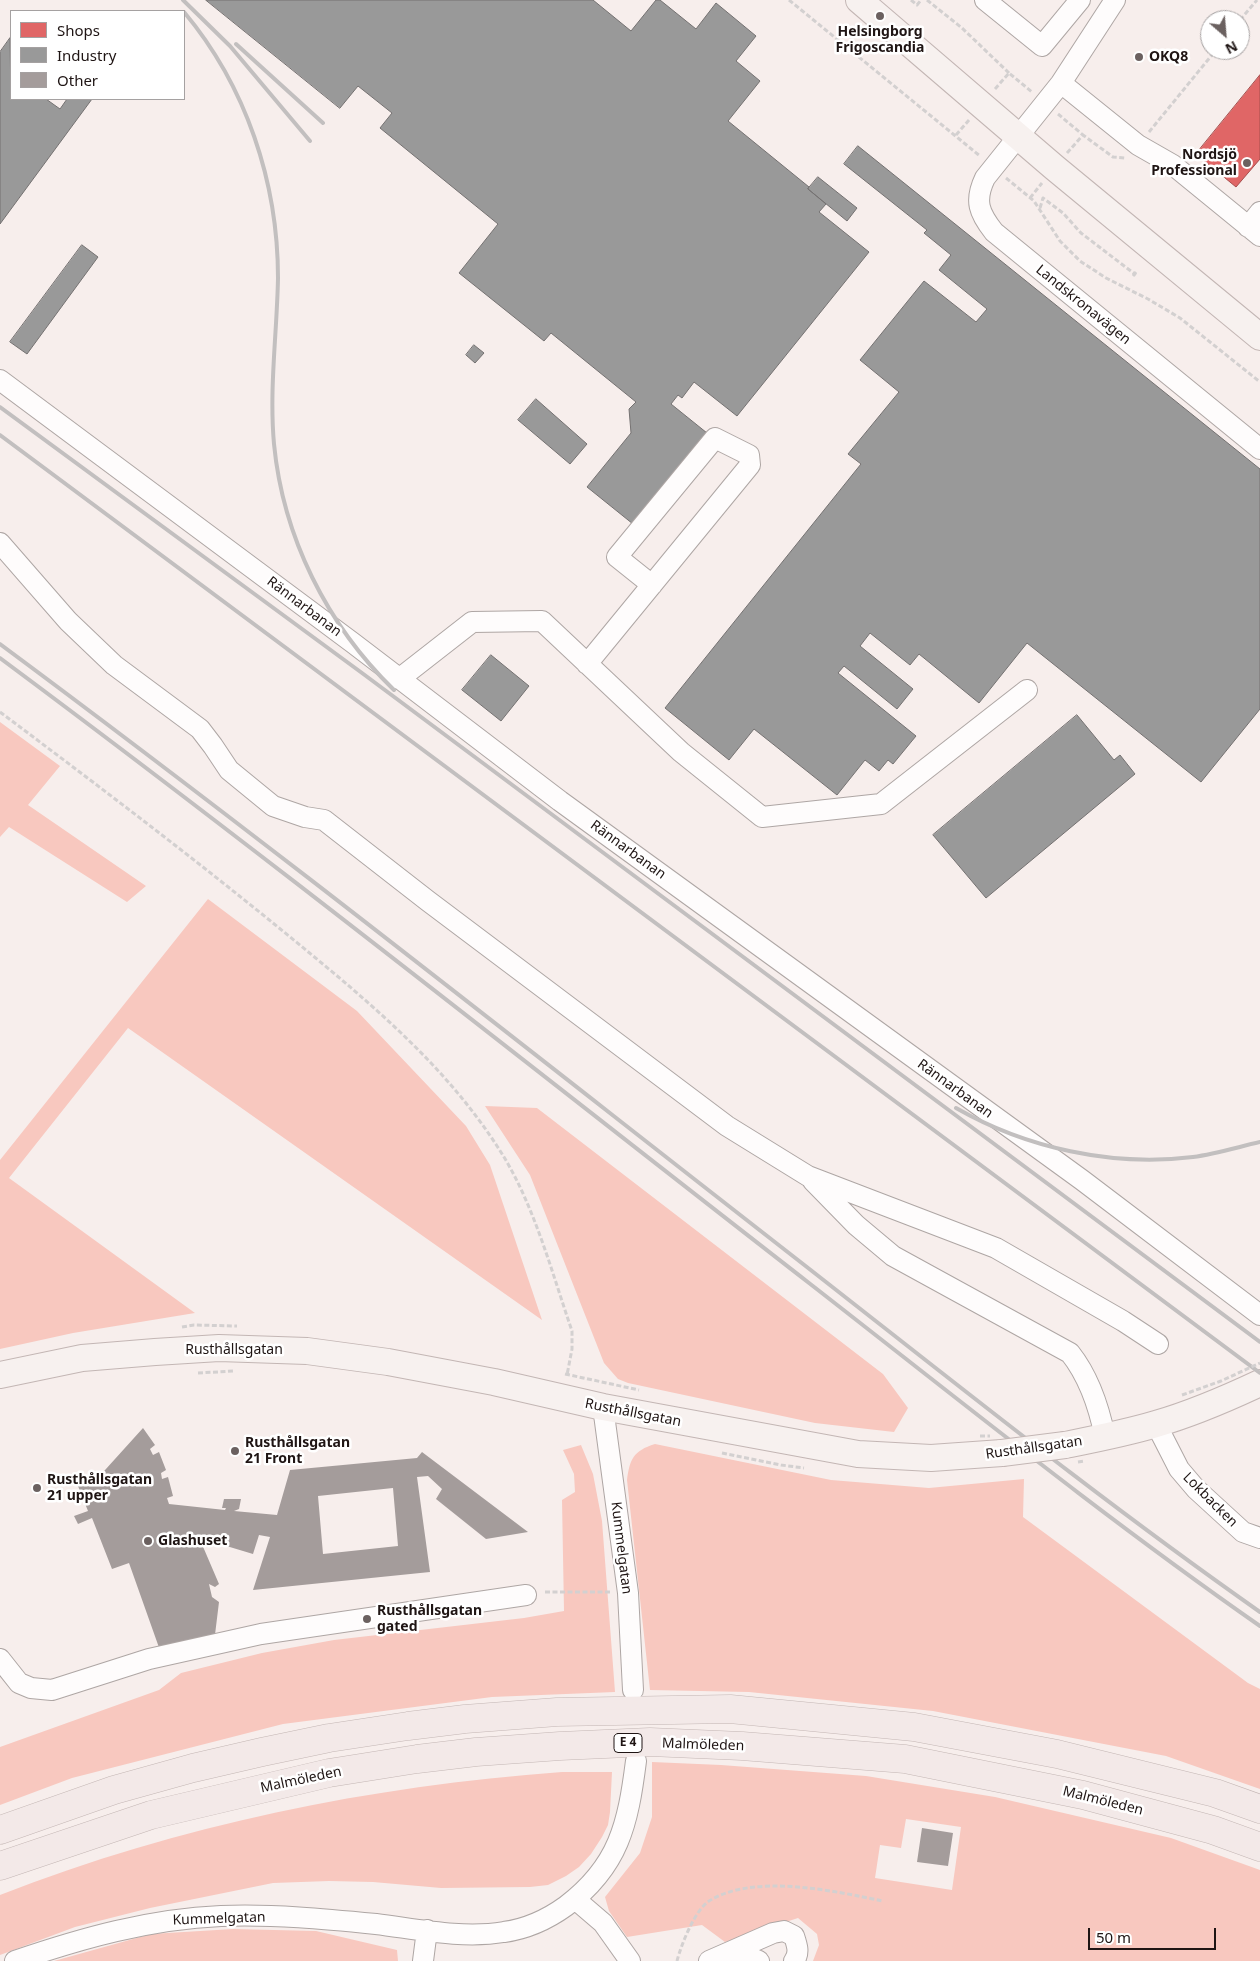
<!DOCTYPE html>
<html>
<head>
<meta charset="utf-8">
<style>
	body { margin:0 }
	#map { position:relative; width:1260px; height:1961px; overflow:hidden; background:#f7eeec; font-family:"Noto Sans",sans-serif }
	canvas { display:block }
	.legend { position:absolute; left:10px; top:10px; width:175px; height:90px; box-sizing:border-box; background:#fff; border:1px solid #a5a1a1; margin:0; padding:6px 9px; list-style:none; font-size:15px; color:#1f1514 }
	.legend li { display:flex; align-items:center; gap:10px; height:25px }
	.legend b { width:25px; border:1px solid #a5a1a1 }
	.north { position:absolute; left:1200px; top:10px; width:50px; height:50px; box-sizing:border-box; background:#fff; border:1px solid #a5a1a1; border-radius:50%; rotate:153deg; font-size:14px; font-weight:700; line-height:20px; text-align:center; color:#1f1514 }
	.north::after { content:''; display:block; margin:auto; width:18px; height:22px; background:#6b6160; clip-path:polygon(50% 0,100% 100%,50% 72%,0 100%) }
	.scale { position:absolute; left:1088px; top:1928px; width:128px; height:22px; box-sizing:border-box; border:2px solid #1f1514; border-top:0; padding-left:6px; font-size:15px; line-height:18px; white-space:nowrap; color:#1f1514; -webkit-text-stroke:4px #fff; paint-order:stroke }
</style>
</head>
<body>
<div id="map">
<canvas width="1260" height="1961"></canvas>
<ul class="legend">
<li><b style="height:14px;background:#e06666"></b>Shops</li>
<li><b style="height:14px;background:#999"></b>Industry</li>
<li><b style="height:14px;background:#a49c9b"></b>Other</li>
</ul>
<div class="north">N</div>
<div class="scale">50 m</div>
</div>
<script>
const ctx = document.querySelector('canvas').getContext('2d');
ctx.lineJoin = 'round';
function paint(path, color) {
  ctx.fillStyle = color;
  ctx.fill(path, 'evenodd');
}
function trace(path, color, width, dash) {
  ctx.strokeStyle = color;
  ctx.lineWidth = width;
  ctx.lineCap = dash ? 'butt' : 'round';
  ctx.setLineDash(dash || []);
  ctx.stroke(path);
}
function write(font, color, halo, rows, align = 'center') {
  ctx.font = font + ' "Noto Sans",sans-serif';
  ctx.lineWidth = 5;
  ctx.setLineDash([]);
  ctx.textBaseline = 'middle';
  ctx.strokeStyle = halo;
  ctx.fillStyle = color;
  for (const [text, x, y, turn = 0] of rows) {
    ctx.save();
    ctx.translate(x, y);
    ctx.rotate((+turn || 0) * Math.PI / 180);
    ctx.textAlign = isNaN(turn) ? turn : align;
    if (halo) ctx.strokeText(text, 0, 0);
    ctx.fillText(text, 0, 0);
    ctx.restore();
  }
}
const green = new Path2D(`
	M0,722L60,766L28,805L146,886L127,902L9,827L0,837Z
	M208,899L357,1011L466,1126L490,1165L542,1320L128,1028L9,1178L195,1313L73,1333L0,1349V1160Z
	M485,1106L537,1108L883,1374L908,1408L894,1432L815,1423L628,1383L618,1379L604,1363L530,1175Z
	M655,1444L831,1480L929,1488L1024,1479L1023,1517L1248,1683L1260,1689V1789L1166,1756L933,1711L749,1692L650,1690L627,1480C630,1459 633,1451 655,1444Z
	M581,1445L593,1474L602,1521L615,1692L492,1697L283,1724L72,1778L0,1805V1747L159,1690L181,1673L262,1653L334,1640L524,1618L564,1611L562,1500L575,1492L574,1474L563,1450Z
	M652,1762L721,1765L866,1776L995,1797L1171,1838L1260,1870V1961H813L819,1945L817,1934L798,1918L725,1942L702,1925L627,1937L609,1911L605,1897L640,1853L652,1817ZM906,1819L961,1827L952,1890L875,1878L880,1845L901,1848Z
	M562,1772H612L610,1812L608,1825L602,1837L591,1854L579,1867L566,1876L548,1885L530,1887L441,1888L373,1882L329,1881L273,1883L150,1908L75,1927L0,1955V1895C179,1825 370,1786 562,1772Z
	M233,1929L316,1931L397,1950L398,1961H54L151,1934Z`);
const shops = new Path2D(`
	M1260,75V159L1236,187L1196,154Z`);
const industry = new Path2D(`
	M206,0H593L631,31L656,0H660L696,29L716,3L756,36L736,61L760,81L728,121L809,187L808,189L826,204L819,212L869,252L737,416L694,382L682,398L678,395L671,404L707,433L633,524L587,487L631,433L629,409L636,402L551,333L544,341L459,273L498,224L380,128L392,113L358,86L340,108Z
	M10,38L11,99H46L60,109L67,99H92L0,224V52Z
	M858,146L1260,469V709L1201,782L1027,643L979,703L919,654L910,665L870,633L860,646L913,689L897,709L844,666L838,673L916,736L893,764L888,760L879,771L865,760L837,795L754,729L729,760L665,708L861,464L848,454L899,392L860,360L924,281L976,322L987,309L939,270L951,255L924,233L927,230L844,164Z
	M818,177L857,208L847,221L808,189Z
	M82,245L98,257L27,354L10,342Z
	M474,345L484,353L475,363L466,355Z
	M536,399L587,444L570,464L518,420Z
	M491,655L529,686L501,721L462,690Z
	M1077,715L1114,760L1120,755L1135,774L986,898L933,835Z`);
const building = new Path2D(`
	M143,1428L155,1445L150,1449L153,1455L159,1452L166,1470L161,1473L162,1479L168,1477L173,1496L167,1498L169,1504L225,1510L226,1508H222L224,1499H241L239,1509L234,1511L277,1515L290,1470L417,1458L422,1452L528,1532L486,1539L436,1499L442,1489L428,1476L417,1477L430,1572L253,1590L270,1537L259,1535L253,1554L190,1535L191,1540L201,1542L219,1584L215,1587L209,1584L212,1597L219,1602L213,1651L162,1656L129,1563L112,1569L92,1518L78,1524L74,1516L88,1511L78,1486L96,1480ZM393,1488L398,1546L323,1554L318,1496Z
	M922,1828L953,1833L948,1866L917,1862Z`);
const path = new Path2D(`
	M789,0L980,156
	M911,0L917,5L921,0
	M927,0L962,28L1009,73
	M1240,20L1257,0
	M995,89L1009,73L1032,92
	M1058,114L1083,135
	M1149,132L1216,50
	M956,135L969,120
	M1067,153L1083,135L1113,157L1125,158
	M1006,178L1034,201L1060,241L1080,261L1106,278L1148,299L1180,318L1260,382
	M1030,198L1042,183
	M1040,208L1043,198L1063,213L1081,233L1136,275
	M1133,276L1136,272
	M0,712C96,784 191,856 284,932C362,996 442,1061 497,1146C533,1200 551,1270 572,1331V1349L567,1375
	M182,1327L194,1325L237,1326
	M198,1373L234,1371
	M565,1374L639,1390
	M722,1453L781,1465L804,1468
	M545,1592H611
	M677,1961C681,1945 695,1910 709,1901C754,1873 834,1891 883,1901`);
const minor = new Path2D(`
	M985,0L1042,46L1080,0
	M1115,0L1061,83L985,178C974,201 979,213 994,232L1260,449
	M1061,83L1138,145L1173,165L1260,236
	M1248,227L1260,212
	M0,380L353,643L560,801L1082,1180L1260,1315
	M0,543L68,621L114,665L200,729L213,746L229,770L273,806L305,817L324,820L428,901L727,1126L808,1176L996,1248L1123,1321L1158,1344
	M587,664L750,465L749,455L715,438L617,557L652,585
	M399,679L472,622L542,621L681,752L762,817L881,804L1027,690
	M813,1181L856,1225L893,1256L1070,1353C1089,1377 1099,1407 1105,1437
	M603,1407L628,1593L633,1690
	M1156,1424L1179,1469L1196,1489L1243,1532L1260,1538
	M0,1659L19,1683L31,1688L52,1690L149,1659L261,1634L526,1595
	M575,1899L603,1923L630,1961
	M735,1950L759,1961
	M15,1961C82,1938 150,1919 221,1916C273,1914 325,1919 376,1924C417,1929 462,1939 504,1932C526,1929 548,1919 566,1906C619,1866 628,1824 636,1761
	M423,1961L427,1930
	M709,1961L773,1933L784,1931L794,1936C797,1945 800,1953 794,1961`);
const major = new Path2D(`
	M859,0L1055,168L1260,337
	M0,1375L82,1358L155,1352L219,1348L307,1351L388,1362L494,1382L603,1407L858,1454L931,1458L1002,1453
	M1065,1445C1095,1439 1126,1433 1156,1424C1191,1414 1226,1399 1260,1383`);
const highway = new Path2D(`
	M0,1830L114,1790L193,1768L262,1752L329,1738L408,1726L465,1719L557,1712L730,1709L914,1727L1057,1754L1215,1793L1260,1809
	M0,1866L151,1815L329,1773L417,1759L476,1752L560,1746L650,1742L742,1746L905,1759L1083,1795L1213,1830L1260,1847`);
const rail = new Path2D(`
	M183,0L230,46L310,141
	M184,12C246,86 278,182 278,278C277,333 269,389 274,444C283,537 327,625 394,690
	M236,44L323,123
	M0,407L362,673L1260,1342
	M0,435L1260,1373
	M0,644C271,845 536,1056 803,1264C954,1382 1103,1502 1260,1612
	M0,658C273,861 540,1074 809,1283C958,1399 1105,1518 1260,1626
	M956,1108C1026,1148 1112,1167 1193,1157C1216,1154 1238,1147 1260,1142`);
const pathBridge = new Path2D(`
	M1182,1395L1221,1381L1260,1363
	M980,1436H990
	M1078,1462L1085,1461`);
const majorBridge = new Path2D(`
	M1002,1453L1065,1445`);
const markers = [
	[880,16,5,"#6b6160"],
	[1139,57,5,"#6b6160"],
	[1247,163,5,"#6b6160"],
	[235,1451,5,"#6b6160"],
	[37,1488,5,"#6b6160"],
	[148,1541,5,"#6b6160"],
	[367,1619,5,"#6b6160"]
];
const shields = [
	[628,1743,28]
];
const shieldNames = [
	["E 4",628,1743]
];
const poiNames = [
	["Helsingborg",880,32,"center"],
	["Frigoscandia",880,48,"center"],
	["OKQ8",1149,57],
	["Nordsjö",1237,155,"right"],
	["Professional",1237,171,"right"],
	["Rusthållsgatan",245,1443],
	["21 Front",245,1459],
	["Rusthållsgatan",47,1480],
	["21 upper",47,1496],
	["Glashuset",158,1541],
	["Rusthållsgatan",377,1611],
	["gated",377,1627]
];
const streetNames = [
	["Landskronavägen",1083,305,39],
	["Rännarbanan",304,607,37],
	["Rännarbanan",628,850,36],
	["Rännarbanan",955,1089,36],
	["Rusthållsgatan",234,1350],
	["Rusthållsgatan",633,1413,11],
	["Rusthållsgatan",1034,1448,-8],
	["Lokbacken",1210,1500,45],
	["Kummelgatan",621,1548,83],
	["Malmöleden",703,1745,2],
	["Malmöleden",301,1780,-12],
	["Malmöleden",1103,1801,14],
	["Kummelgatan",219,1919,-2]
];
paint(green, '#f8c8bf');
paint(shops, '#e06666');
trace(shops, '#a64e4d', 1);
paint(industry, '#999');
trace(industry, '#747171', 1);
paint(building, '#a49c9b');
trace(minor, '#aea6a4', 22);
trace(major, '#c3b6b4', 28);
trace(highway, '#c3b6b4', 29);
trace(path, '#d3d0d0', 3, [5, 2.5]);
trace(minor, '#fefcfc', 20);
trace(major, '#f7f1ef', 26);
trace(highway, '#f3e9e8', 28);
trace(rail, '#c2bfbf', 4);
trace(majorBridge, '#c3b6b4', 28, []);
trace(pathBridge, '#d3d0d0', 3, [5, 2.5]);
trace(majorBridge, '#f7f1ef', 26);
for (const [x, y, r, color] of markers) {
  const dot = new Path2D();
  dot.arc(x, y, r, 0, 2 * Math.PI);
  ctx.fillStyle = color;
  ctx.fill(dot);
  trace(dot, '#fff', 2);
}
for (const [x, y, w] of shields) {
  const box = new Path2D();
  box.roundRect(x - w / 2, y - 9.5, w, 19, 4);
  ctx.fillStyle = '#fff';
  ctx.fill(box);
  trace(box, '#1f1514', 1);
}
write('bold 12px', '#1f1514', null, shieldNames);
write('bold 14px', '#1f1514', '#fff', poiNames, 'left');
write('14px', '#1f1514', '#fff', streetNames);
</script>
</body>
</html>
